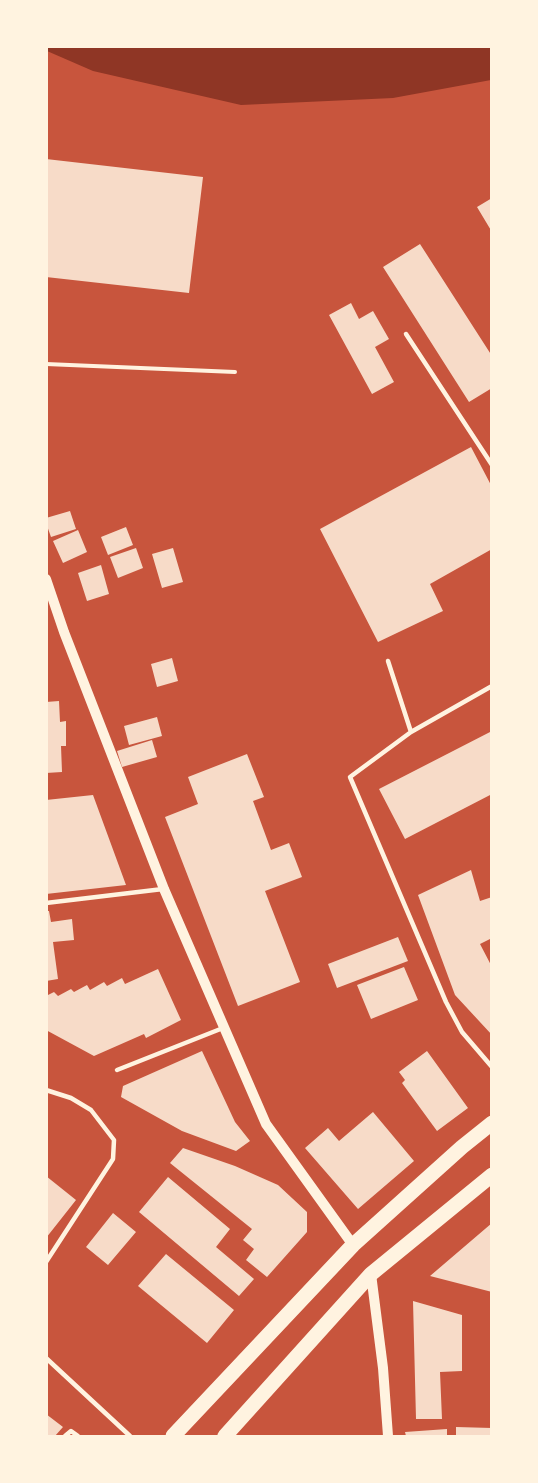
<!DOCTYPE html>
<html>
<head>
<meta charset="utf-8">
<style>
	body { margin:0 }
	#map { position:relative; width:538px; height:1483px; overflow:hidden; background:#c8553d; font-family:Quicksand,sans-serif }
	canvas { display:block }
	.frame { position:absolute; inset:0; border:48px solid #fff3e0; pointer-events:none }
</style>
</head>
<body>
<div id="map">
<canvas width="538" height="1483"></canvas>
<div class="frame"></div>
</div>
<script>
const ctx = document.querySelector('canvas').getContext('2d');
ctx.lineJoin = 'round';
function paint(path, color) {
  ctx.fillStyle = color;
  ctx.fill(path, 'evenodd');
}
function trace(path, color, width, dash) {
  ctx.strokeStyle = color;
  ctx.lineWidth = width;
  ctx.lineCap = dash ? 'butt' : 'round';
  ctx.setLineDash(dash || []);
  ctx.stroke(path);
}
const water = new Path2D(`
	M47,46L491,47V80L393,98L241,105L93,71L47,51Z`);
const building = new Path2D(`
	M46,159L203,177L189,293L46,277Z
	M492,198V232L477,207Z
	M420,244L492,356V388L469,402L383,267Z
	M351,303L359,319L373,311L389,339L375,347L394,382L372,394L329,315Z
	M471,447L492,487V549L430,584L443,611L378,642L320,529Z
	M70,511L76,529L51,537L46,523V518Z
	M126,527L133,545L108,555L101,537Z
	M78,530L87,552L63,563L53,541Z
	M136,548L143,568L118,578L110,557Z
	M173,548L183,582L162,588L152,554Z
	M101,565L109,594L87,601L78,573Z
	M172,658L178,681L157,687L151,664Z
	M59,701L60,722L66,721V746H61L62,772L46,773V702Z
	M157,717L162,736L129,745L124,726Z
	M492,731V794L405,839L379,789Z
	M152,740L157,757L122,767L117,751Z
	M247,754L264,797L253,801L271,850L289,843L302,877L265,891L300,982L238,1006L165,817L198,804L188,777Z
	M93,795L126,885L46,894V800Z
	M471,870L480,901L492,897V938L480,944L492,967V1035L455,995L418,895Z
	M46,911H49L51,922L72,919L74,940L53,942L58,979L46,981Z
	M398,937L408,961L337,988L328,964Z
	M404,967L418,1000L371,1019L357,985Z
	M158,969L181,1020L146,1038L144,1034L94,1056L46,1030V996L54,992L58,996L71,989L74,992L87,985L90,990L104,982L107,986L122,978L125,984Z
	M202,1051L235,1122L250,1141L236,1151L182,1131L121,1097L123,1086Z
	M427,1051L468,1108L437,1131L402,1083L405,1080L399,1072Z
	M373,1112L414,1161L358,1209L305,1148L328,1128L339,1141Z
	M183,1148L235,1166L278,1185L307,1212V1232L267,1277L246,1260L254,1249L243,1240L252,1229L170,1163Z
	M46,1176L76,1200L46,1238Z
	M168,1177L230,1229L216,1247L254,1279L239,1296L139,1212Z
	M113,1213L136,1232L108,1265L86,1247Z
	M492,1223V1292L430,1276Z
	M166,1254L234,1310L207,1343L138,1286Z
	M413,1301L462,1315V1371L440,1372L442,1419H416Z
	M46,1414L63,1427L55,1436H46Z
	M456,1427L492,1428V1436H456Z
	M447,1429V1436H406L405,1432Z`);
const path = new Path2D(`
	M46,364L235,372`);
const service = new Path2D(`
	M406,334L492,465
	M388,661L411,732L350,777L446,1002L462,1032L492,1067
	M411,732L492,686
	M46,903L163,889
	M117,1070L223,1028
	M46,1090L71,1098L91,1110L114,1140L113,1159L46,1262
	M46,1358L130,1436
	M65,1436L71,1431L78,1436`);
const tertiary = new Path2D(`
	M46,579L64,632L164,889L266,1124L353,1245
	M371,1274L383,1368L388,1436`);
const primary = new Path2D(`
	M173,1436L353,1245L462,1147L492,1123
	M225,1436L371,1274L492,1175`);
paint(water, '#8f3625');
paint(building, '#f7dbc8');
trace(path, '#fff3e0', 4);
trace(service, '#fff3e0', 4.5);
trace(tertiary, '#fff3e0', 10);
trace(primary, '#fff3e0', 15);
</script>
</body>
</html>
